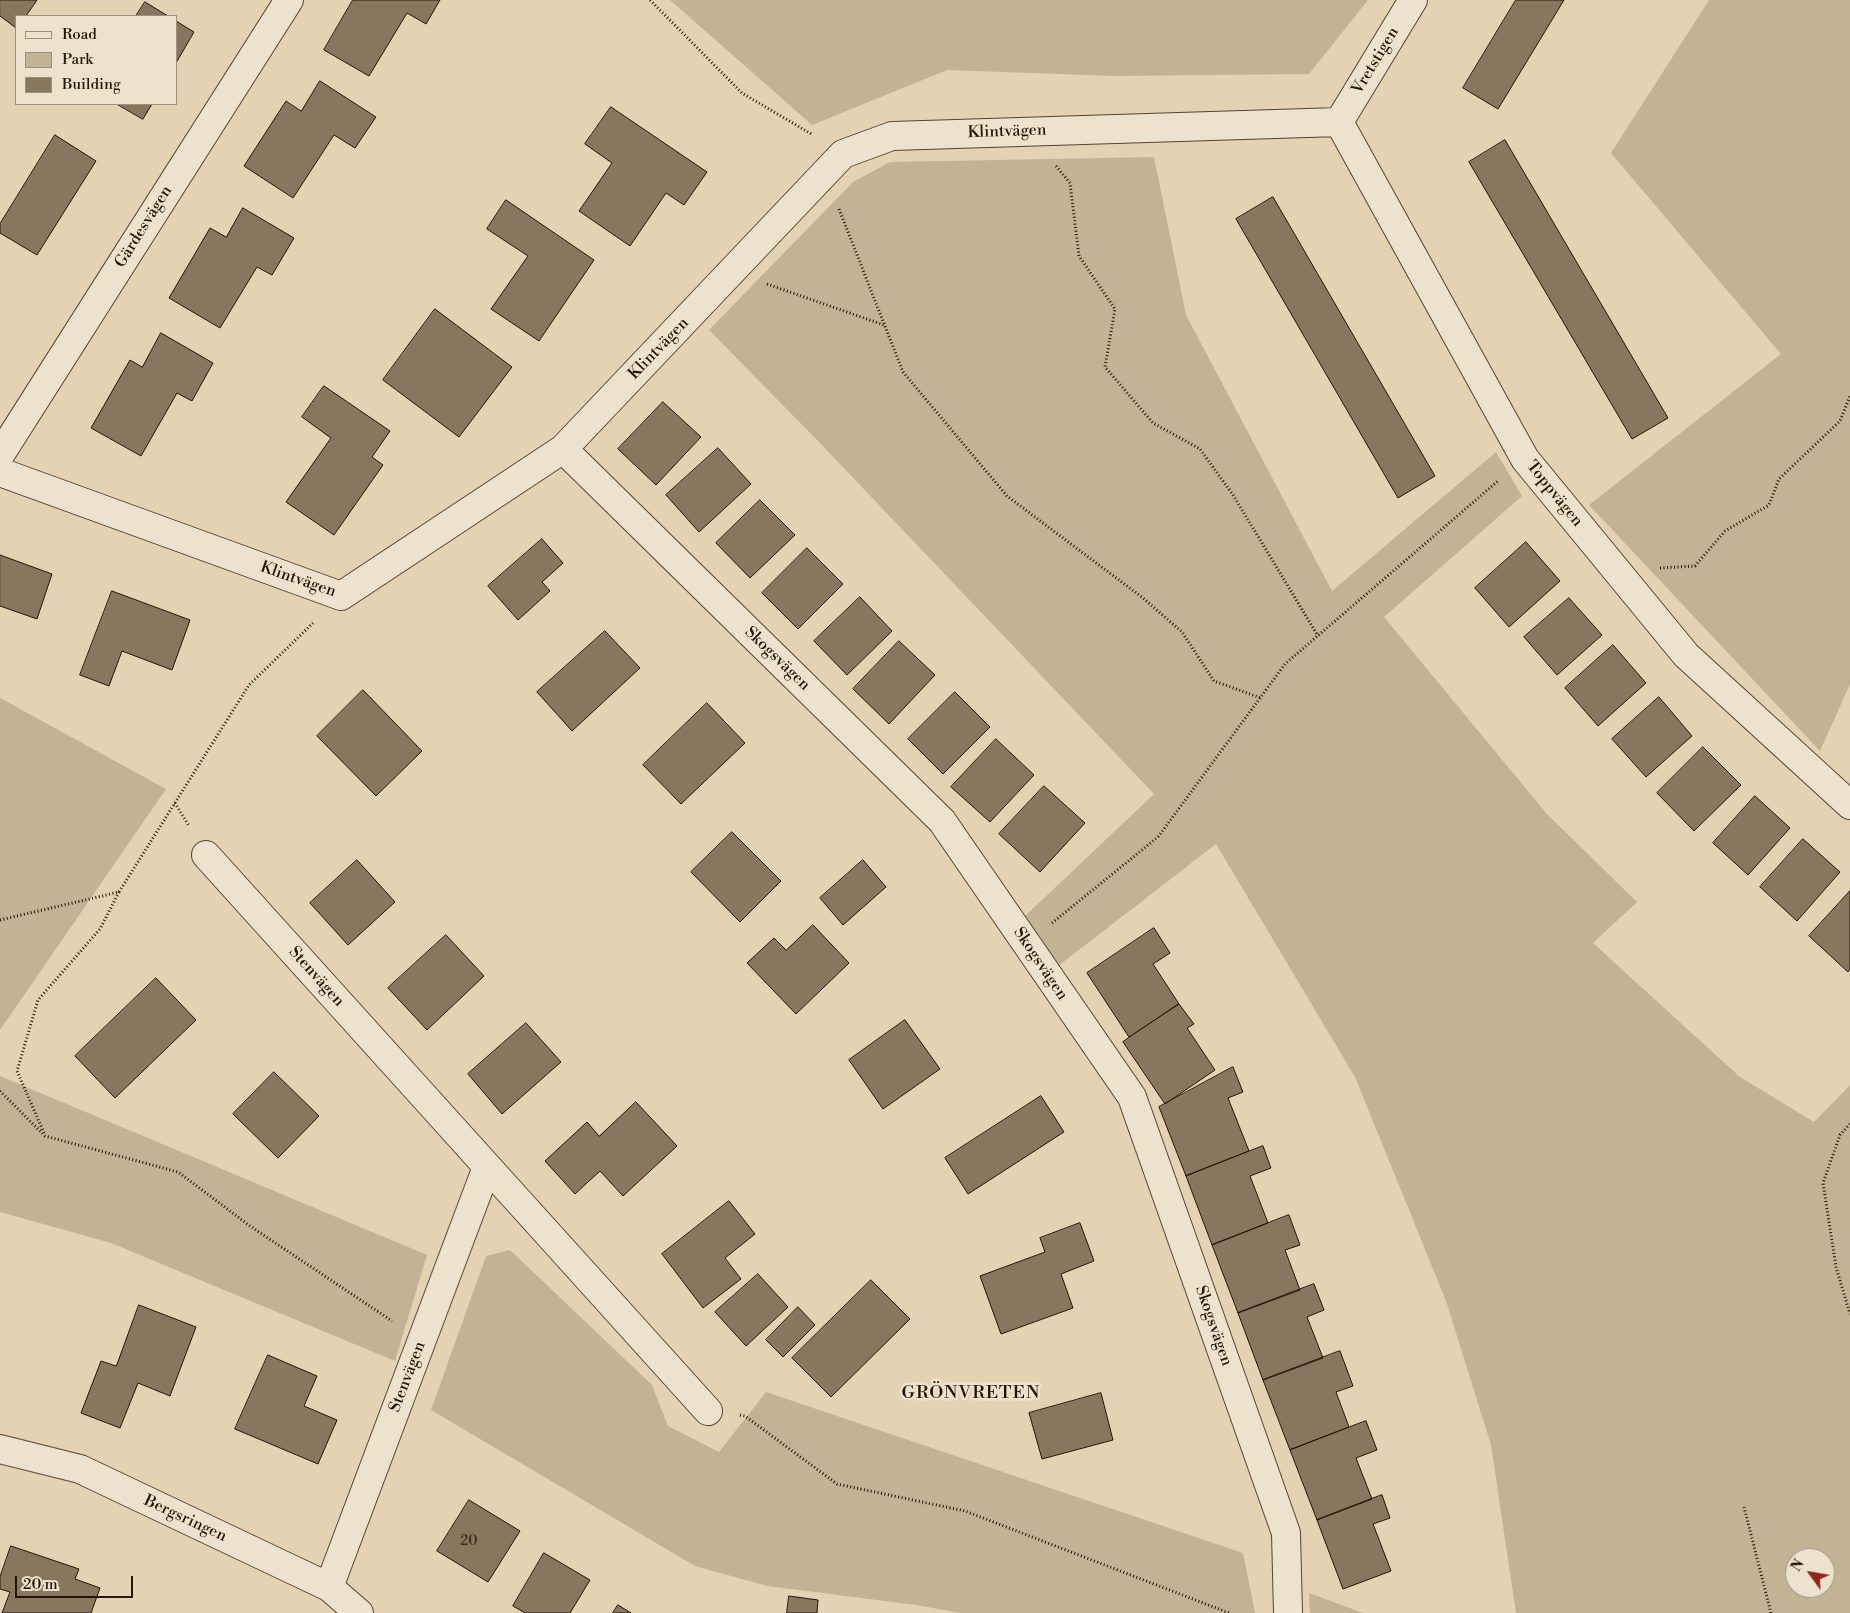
<!DOCTYPE html>
<html>
<head>
<meta charset="utf-8">
<style>
	body { margin:0 }
	#map { position:relative; width:1850px; height:1613px; overflow:hidden; background:#e3d3b3; font-family:"Libre Bodoni",serif }
	canvas { display:block }
	.legend { position:absolute; left:15px; top:15px; width:162px; height:90px; box-sizing:border-box; background:#ede2ce; border:1px solid #9d907d; margin:0; padding:6px 9px; list-style:none; font-size:15px; color:#261404 }
	.legend li { display:flex; align-items:center; gap:10px; height:25px }
	.legend b { width:25px; border:1px solid #9d907d }
	.north { position:absolute; left:1785px; top:1548px; width:50px; height:50px; box-sizing:border-box; background:#ede2ce; border:1px solid #9d907d; border-radius:50%; rotate:302deg; font-size:14px; font-weight:700; line-height:20px; text-align:center; color:#261404 }
	.north::after { content:''; display:block; margin:auto; width:18px; height:22px; background:#8f2418; clip-path:polygon(50% 0,100% 100%,50% 72%,0 100%) }
	.scale { position:absolute; left:15px; top:1576px; width:118px; height:22px; box-sizing:border-box; border:2px solid #261404; border-top:0; padding-left:6px; font-size:15px; line-height:18px; white-space:nowrap; color:#261404; -webkit-text-stroke:4px #ede2ce; paint-order:stroke }
</style>
</head>
<body>
<div id="map">
<canvas width="1850" height="1613"></canvas>
<ul class="legend">
<li><b style="height:6px;background:#ede2ce"></b>Road</li>
<li><b style="height:14px;background:#c3b395"></b>Park</li>
<li><b style="height:14px;background:#88775f"></b>Building</li>
</ul>
<div class="north">N</div>
<div class="scale">20 m</div>
</div>
<script>
const ctx = document.querySelector('canvas').getContext('2d');
ctx.lineJoin = 'round';
function paint(path, color) {
  ctx.fillStyle = color;
  ctx.fill(path, 'evenodd');
}
function trace(path, color, width, dash) {
  ctx.strokeStyle = color;
  ctx.lineWidth = width;
  ctx.lineCap = dash ? 'butt' : 'round';
  ctx.setLineDash(dash || []);
  ctx.stroke(path);
}
function write(font, color, halo, rows, align = 'center') {
  ctx.font = font + ' "Libre Bodoni",serif';
  ctx.lineWidth = 5;
  ctx.setLineDash([]);
  ctx.textBaseline = 'middle';
  ctx.strokeStyle = halo;
  ctx.fillStyle = color;
  for (const [text, x, y, turn = 0] of rows) {
    ctx.save();
    ctx.translate(x, y);
    ctx.rotate((+turn || 0) * Math.PI / 180);
    ctx.textAlign = isNaN(turn) ? turn : align;
    if (halo) ctx.strokeText(text, 0, 0);
    ctx.fillText(text, 0, 0);
    ctx.restore();
  }
}
const green = new Path2D(`
	M670,0H1368L1309,74L1114,76L947,70L812,125Z
	M1709,0H1850V684L1820,751L1589,505L1781,354L1611,153Z
	M1154,157L1186,315L1332,591L1496,452L1522,496L1384,617L1547,814L1637,902L1593,943L1740,1077L1814,1122L1850,1085V1613H1516L1491,1445L1446,1301L1355,1077L1216,844L1053,970L1022,919L1154,794L819,442L709,330L853,182L890,162ZM1795,1558H1825V1588H1795Z
	M0,698L166,789L0,1030Z
	M0,1076L427,1255L395,1361L111,1243L0,1212Z
	M510,1250L652,1385L668,1426L719,1452L766,1392L1243,1553L1255,1613H961L916,1605L767,1586L695,1566L431,1410L486,1256Z
	M1309,1593L1363,1613H1310Z`);
const building = new Path2D(`
	M0,0H37L26,16H16V28L0,16Z
	M353,0H440L426,24L407,13L369,76L324,50Z
	M1516,0H1564L1498,109L1463,88Z
	M145,2L168,16H136Z
	M176,21L194,32L176,63Z
	M320,81L376,117L355,148L334,135L293,198L244,166L286,101L301,111Z
	M117,104H152L143,119Z
	M611,107L707,172L684,205L666,193L630,246L579,211L612,163L585,144Z
	M55,135L96,161L37,255L0,233V224Z
	M1505,140L1668,418L1632,439L1469,162Z
	M1273,197L1435,476L1398,498L1236,219Z
	M506,200L594,260L539,341L491,309L528,256L487,229Z
	M243,208L294,238L272,275L257,267L220,328L169,298L210,228L226,237Z
	M435,309L512,367L459,437L383,380Z
	M161,333L213,363L192,401L177,393L141,456L91,428L130,360L142,367Z
	M324,386L390,431L372,457L383,465L334,535L286,502L331,438L302,417Z
	M663,402L701,437L656,485L618,449Z
	M718,448L751,484L699,532L666,495Z
	M760,500L795,535L750,578L716,543Z
	M542,539L563,563L542,582L550,591L518,620L488,586Z
	M1526,542L1560,581L1509,627L1475,588Z
	M807,548L843,584L798,629L762,593Z
	M0,555L52,574L37,619L0,606Z
	M112,591L190,620L172,670L122,651L109,686L80,675Z
	M860,597L892,631L847,675L814,641Z
	M1569,598L1602,635L1557,675L1524,637Z
	M605,631L640,668L572,731L537,692Z
	M899,641L935,675L889,724L853,689Z
	M1613,645L1646,683L1598,726L1565,688Z
	M363,690L422,751L376,796L317,736Z
	M955,692L990,727L943,774L908,739Z
	M1659,697L1692,736L1646,777L1612,739Z
	M707,703L745,743L681,804L643,765Z
	M996,739L1034,775L990,822L951,787Z
	M1703,747L1741,785L1694,831L1657,793Z
	M1044,786L1085,823L1040,872L999,834Z
	M1755,796L1790,828L1748,875L1713,843Z
	M732,832L781,881L740,922L691,872Z
	M1803,839L1840,872L1797,921L1760,887Z
	M357,860L395,902L348,945L310,903Z
	M863,860L886,887L843,925L820,898Z
	M1850,891V969L1848,972L1809,936Z
	M813,925L849,963L796,1014L747,963L774,938L786,950Z
	M1154,928L1170,953L1153,964L1179,1004L1129,1037L1087,973Z
	M446,935L484,976L427,1030L388,988Z
	M156,978L196,1020L115,1098L75,1056Z
	M1179,1004L1194,1024L1187,1028L1215,1070L1165,1104L1123,1042Z
	M905,1020L940,1069L883,1109L849,1060Z
	M526,1023L561,1062L502,1114L468,1074Z
	M1233,1067L1243,1092L1228,1098L1249,1151L1186,1176L1159,1107Z
	M274,1072L319,1116L278,1158L233,1114Z
	M1041,1096L1064,1132L968,1194L945,1158Z
	M636,1102L677,1146L623,1196L600,1171L575,1194L545,1161L587,1122L599,1136Z
	M1263,1146L1271,1168L1250,1176L1268,1223L1212,1245L1186,1176Z
	M729,1201L755,1234L725,1258L741,1279L703,1308L662,1254Z
	M1289,1215L1300,1245L1285,1250L1300,1290L1238,1313L1212,1245Z
	M1080,1223L1094,1261L1061,1274L1073,1308L1001,1334L980,1276L1045,1252L1040,1238Z
	M758,1274L788,1307L746,1346L715,1312Z
	M871,1280L910,1319L831,1397L792,1358Z
	M1314,1284L1324,1310L1307,1317L1323,1358L1263,1380L1238,1313Z
	M139,1305L196,1327L170,1396L138,1383L120,1428L81,1413L101,1361L116,1366Z
	M798,1307L815,1325L783,1357L766,1340Z
	M1340,1351L1353,1386L1336,1392L1349,1427L1290,1450L1263,1380Z
	M268,1355L317,1376L304,1406L337,1420L318,1464L235,1429Z
	M1101,1393L1113,1440L1042,1459L1029,1413Z
	M1366,1421L1377,1450L1356,1458L1372,1499L1317,1520L1290,1450Z
	M1382,1495L1390,1518L1373,1524L1391,1571L1343,1589L1317,1520Z
	M469,1500L520,1531L488,1582L437,1551Z
	M11,1546L79,1569L75,1579L100,1588L91,1613H2L10,1592L0,1589V1577Z
	M544,1553L590,1580L570,1613H525L513,1606Z
	M789,1596L818,1600L817,1613H787Z
	M618,1605L631,1613H613Z`);
const path = new Path2D(`
	M650,0L742,93L813,135
	M1056,166L1070,183L1079,256L1115,309L1105,367L1153,423L1200,449L1233,495L1318,636
	M839,209L903,372L1007,496L1143,598L1182,632L1214,681L1261,698
	M767,284L884,325
	M1660,568L1695,566L1725,531L1769,505L1779,479L1840,421L1850,396
	M175,803L189,826
	M0,920L119,892L249,685L313,623
	M1052,923L1158,837L1285,664L1498,481
	M0,1091L45,1136L178,1172L250,1226L392,1321
	M1850,1124L1840,1135L1823,1183L1836,1267L1850,1314
	M44,1133L17,1071L38,1000L100,929L119,892
	M740,1415L745,1416L837,1484L965,1511L1229,1613
	M1744,1507L1771,1613`);
const minor = new Path2D(`
	M1339,122L1525,459L1686,655L1850,805
	M1339,122L1413,0
	M563,449L942,821L1132,1097L1286,1533L1288,1613
	M0,455L289,0
	M0,472L341,596L563,449L843,154L892,136L1339,122
	M206,855L708,1411
	M0,1449L80,1469L329,1587L359,1613
	M329,1587L487,1167`);
const numberNames = [
	["20",469,1542]
];
const streetNames = [
	["Vretstigen",1376,61,-59],
	["Klintvägen",1007,132,-2],
	["Gärdesvägen",144,227,-58],
	["Klintvägen",659,349,-46],
	["Toppvägen",1554,494,51],
	["Klintvägen",298,580,19],
	["Skogsvägen",777,659,44],
	["Skogsvägen",1040,964,56],
	["Stenvägen",316,977,48],
	["Skogsvägen",1213,1326,71],
	["Stenvägen",408,1377,-69],
	["Bergsringen",185,1519,25]
];
const neighbourhoodNames = [
	["GRÖNVRETEN",971,1394]
];
paint(green, '#c3b395');
paint(building, '#88775f');
trace(building, '#261404', 1);
trace(minor, '#554430', 30);
trace(path, '#261404', 3, [1, 2.5]);
trace(minor, '#ede2ce', 28);
write('14px', '#3e2d1b', null, numberNames);
write('16px', '#261404', '#ede2ce', streetNames);
ctx.letterSpacing = '1px';
write('18px', '#261404', '#ede2ce', neighbourhoodNames);
ctx.letterSpacing = '0px';
</script>
</body>
</html>
